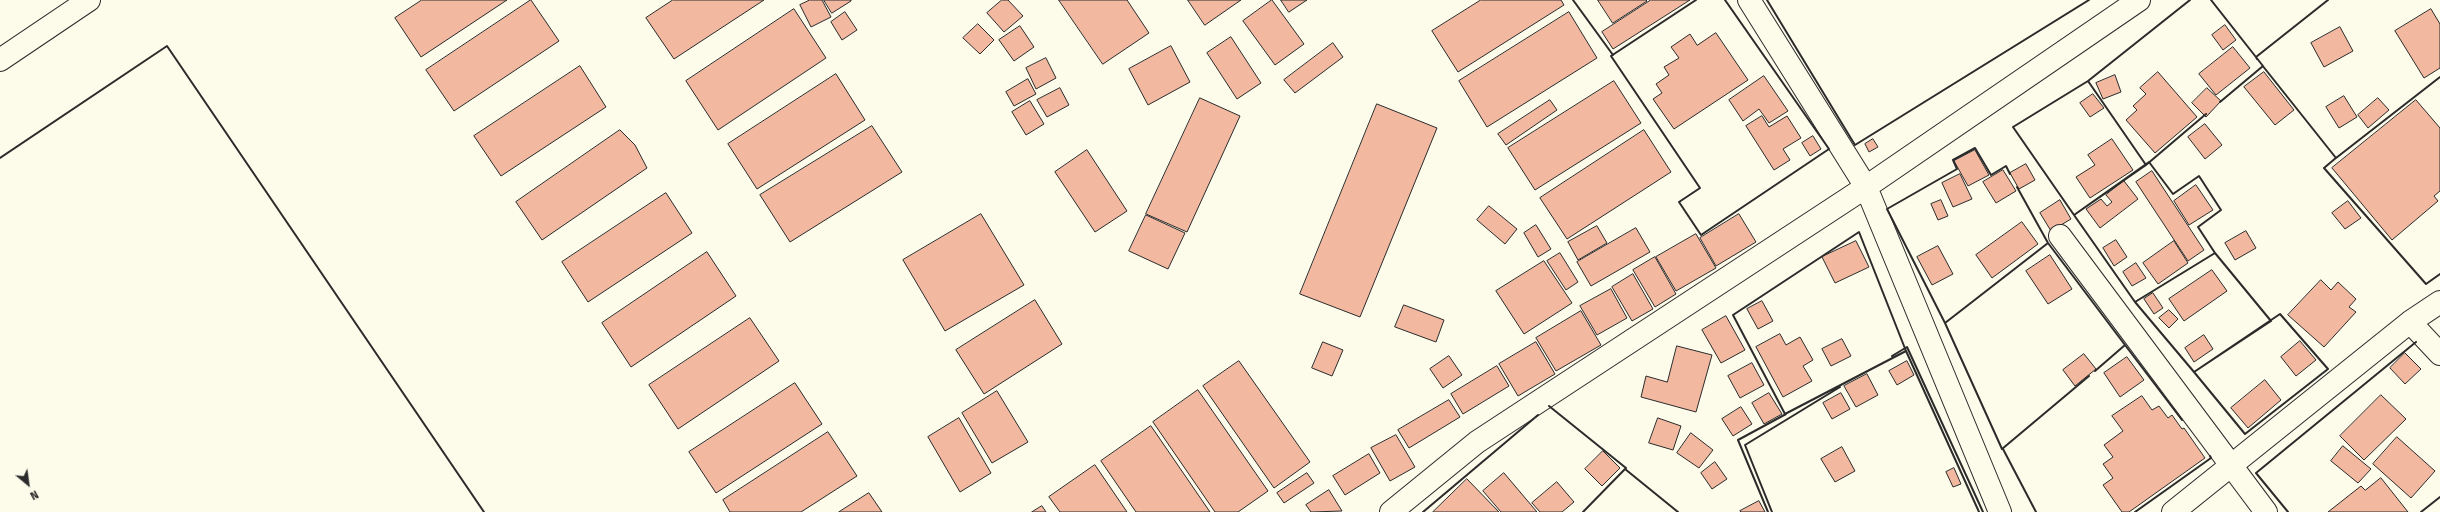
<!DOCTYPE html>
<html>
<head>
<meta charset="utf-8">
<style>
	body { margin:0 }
	#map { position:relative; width:2440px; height:512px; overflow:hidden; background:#fdfbea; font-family:"Fira Sans",sans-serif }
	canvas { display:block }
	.north { position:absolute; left:8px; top:464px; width:40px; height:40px; -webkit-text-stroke:3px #fdfbea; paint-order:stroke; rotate:151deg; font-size:11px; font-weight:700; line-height:16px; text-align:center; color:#2b2b2b }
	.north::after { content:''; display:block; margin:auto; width:14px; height:18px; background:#2b2b2b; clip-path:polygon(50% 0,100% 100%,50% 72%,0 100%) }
</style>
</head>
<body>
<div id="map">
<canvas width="2440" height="512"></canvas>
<div class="north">N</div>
</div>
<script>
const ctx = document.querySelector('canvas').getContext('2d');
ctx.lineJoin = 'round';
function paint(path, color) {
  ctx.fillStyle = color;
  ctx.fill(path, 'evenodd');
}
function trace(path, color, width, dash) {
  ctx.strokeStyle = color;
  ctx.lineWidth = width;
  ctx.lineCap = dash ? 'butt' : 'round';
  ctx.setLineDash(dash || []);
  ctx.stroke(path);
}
const building = new Path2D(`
	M422,0H507L421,57L395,18Z
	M531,0L559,41L454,111L426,70Z
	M673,0H764L674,59L646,18Z
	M810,0H822L831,17L811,27L800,5Z
	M824,0H851V1L832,13Z
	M1002,0H1008L1023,16L1004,32L987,13Z
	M1059,0H1127L1149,33L1103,64Z
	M1188,0H1241L1205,25Z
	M1272,0L1304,44L1275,65L1243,21Z
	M1281,0H1307L1289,12Z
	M1481,0H1561L1564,5L1458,72L1432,31Z
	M1598,0H1646L1647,1L1613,23Z
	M1651,0H1690L1613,49L1602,32Z
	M794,9L826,58L718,130L686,81Z
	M2431,9L2440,24V68L2424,78L2395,31Z
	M845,12L857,30L842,40L831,22Z
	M1569,12L1597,58L1487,127L1459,81Z
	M978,24L994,40L980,54L963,38Z
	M2225,25L2236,40L2223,50L2212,35Z
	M1020,26L1034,47L1014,61L999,40Z
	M2340,27L2353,51L2324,67L2311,43Z
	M1716,33L1748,80L1674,129L1653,99L1662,93L1656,84L1669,75L1664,67L1679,58L1671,47L1690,34L1697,45Z
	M1231,37L1261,83L1237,99L1207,53Z
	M1333,43L1343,57L1295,93L1284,80Z
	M1171,46L1190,82L1148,105L1129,69Z
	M2233,47L2250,68L2216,95L2199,74Z
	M1046,58L1056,78L1036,89L1026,68Z
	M580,66L606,107L501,176L474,136Z
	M2158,72L2197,117L2155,153L2126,120L2137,110L2133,106L2146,94L2140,88Z
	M2264,72L2294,110L2275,125L2244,87Z
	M836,74L865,120L757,189L728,144Z
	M2115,75L2121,92L2103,99L2096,83Z
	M1764,76L1788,111L1769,123L1759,109L1743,121L1729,100Z
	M1028,79L1036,94L1014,106L1006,92Z
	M1614,81L1641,123L1535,190L1508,148Z
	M1060,88L1069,105L1047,117L1037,100Z
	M2207,88L2221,101L2206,117L2192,103Z
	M2093,94L2104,108L2090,117L2080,103Z
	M2344,96L2357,117L2339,128L2326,107Z
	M1200,98L1240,116L1187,232L1146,214Z
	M2378,98L2389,110L2368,128L2358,115Z
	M1550,100L1557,110L1506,145L1498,134Z
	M2416,100L2440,128V191L2434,196L2438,201L2392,240L2332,168Z
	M1030,101L1044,124L1026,135L1012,112Z
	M1377,104L1437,128L1360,317L1300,294Z
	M1762,116L1769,127L1787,116L1801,138L1783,149L1790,160L1774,170L1746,126Z
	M2205,124L2222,145L2205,159L2188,137Z
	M872,126L902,172L790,242L760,195Z
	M620,130L635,145L647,168L542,240L516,202Z
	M1644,130L1671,172L1567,239L1540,198Z
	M1813,136L1821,149L1810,156L1802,143Z
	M1873,139L1878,147L1869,152L1865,144Z
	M2112,139L2133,170L2090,198L2076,177L2095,165L2088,155Z
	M1087,150L1127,211L1095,232L1055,172Z
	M1975,150L1989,175L1968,186L1954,161Z
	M2026,164L2035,180L2019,189L2010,173Z
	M2003,170L2016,191L1996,203L1983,182Z
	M2152,171L2204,250L2188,261L2136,182Z
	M1960,174L1972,199L1953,207L1942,183Z
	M2124,181L2138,199L2100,228L2086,209L2101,199L2107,206L2112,202L2106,195Z
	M2196,185L2213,210L2189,225L2174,201Z
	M666,193L692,233L588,302L562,262Z
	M1941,200L1948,216L1938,220L1931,204Z
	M2060,200L2071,219L2051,231L2040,213Z
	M2348,201L2361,218L2345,229L2332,213Z
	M1489,206L1517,229L1505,244L1477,220Z
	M981,214L1024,285L945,331L903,260Z
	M1739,214L1756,242L1716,266L1700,238Z
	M1146,215L1185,233L1168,269L1129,251Z
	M2022,222L2038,244L1992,278L1976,255Z
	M1536,225L1551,249L1538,257L1524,233Z
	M1597,226L1607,243L1578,260L1568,242Z
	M1636,228L1650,252L1591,286L1577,262Z
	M2246,231L2256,248L2235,260L2225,243Z
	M1696,234L1716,268L1676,291L1656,257Z
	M2116,240L2127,257L2114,266L2103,248Z
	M1856,241L1869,267L1835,283L1822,257Z
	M2174,241L2188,263L2158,284L2143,263Z
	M1938,246L1953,274L1932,285L1917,257Z
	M707,252L736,296L631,367L602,323Z
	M1560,253L1578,282L1566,290L1547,261Z
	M2050,255L2072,289L2048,304L2026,271Z
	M1655,257L1676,294L1655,307L1633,270Z
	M1544,261L1572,303L1524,334L1496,291Z
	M2136,263L2146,278L2132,286L2123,272Z
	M2212,270L2227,291L2184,321L2169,299Z
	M1633,274L1653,309L1632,321L1612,287Z
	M2321,280L2331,290L2338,282L2356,299L2349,307L2356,312L2324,347L2288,315Z
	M1611,289L1627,318L1597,335L1580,306Z
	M2153,293L2163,308L2154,314L2144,299Z
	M1035,300L1062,344L984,394L956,350Z
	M1762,301L1773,321L1758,329L1747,309Z
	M1404,305L1444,320L1436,342L1395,327Z
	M2169,310L2178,319L2169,328L2159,318Z
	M1581,311L1601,345L1556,371L1536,338Z
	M1726,316L1745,350L1721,363L1702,330Z
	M750,318L779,361L678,429L649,385Z
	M1780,334L1786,345L1800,337L1813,360L1803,366L1812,381L1783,397L1756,347Z
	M2204,335L2213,349L2194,362L2185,348Z
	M1842,339L1851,356L1831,366L1822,349Z
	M2300,341L2316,360L2296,376L2281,357Z
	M1323,342L1343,350L1332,376L1312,368Z
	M1536,342L1555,374L1518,396L1499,364Z
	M1677,346L1712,355L1696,412L1641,397L1646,376L1667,382Z
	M2405,353L2421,369L2405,384L2390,368Z
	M2084,354L2096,369L2075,386L2063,370Z
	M1449,356L1462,375L1443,388L1430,369Z
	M2127,357L2144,380L2120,397L2104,373Z
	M1239,361L1310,462L1274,488L1203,386Z
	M1907,361L1914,375L1897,385L1889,371Z
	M1752,363L1764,385L1740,398L1728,376Z
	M1497,366L1509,386L1463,414L1451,394Z
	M1867,374L1878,395L1856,407L1844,386Z
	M2265,380L2281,400L2248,428L2231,408Z
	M795,383L822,424L716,493L689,452Z
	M1198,390L1268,491L1238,512H1215L1153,422Z
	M997,391L1028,442L992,463L962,413Z
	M1769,393L1782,414L1764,424L1752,403Z
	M1841,393L1850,409L1832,419L1823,403Z
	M2381,395L2406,419L2364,460L2340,436Z
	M2142,396L2152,410L2159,406L2168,418L2172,415L2182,429L2184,428L2205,458L2129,512H2122L2103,485L2113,478L2103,464L2113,457L2104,445L2123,431L2112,416Z
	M1449,400L1460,417L1409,448L1398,430Z
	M1741,407L1752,424L1733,436L1722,419Z
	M959,418L991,473L960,492L928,437Z
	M1658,418L1681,426L1673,450L1649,443Z
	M1151,426L1210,512H1136L1101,461Z
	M828,432L857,476L801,512H730L723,500Z
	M1691,433L1713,450L1699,468L1677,453Z
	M1396,435L1415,467L1390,481L1371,448Z
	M2397,437L2435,471L2411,498L2373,464Z
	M2343,446L2371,469L2358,483L2331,461Z
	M1842,447L1855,471L1835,482L1821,459Z
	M1603,451L1620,468L1602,486L1585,469Z
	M1369,454L1380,473L1345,495L1333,476Z
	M1715,462L1727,479L1712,489L1701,473Z
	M1095,465L1127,512H1060L1049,497Z
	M1954,468L1961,484L1953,487L1946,472Z
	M1307,473L1314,483L1284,503L1277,493Z
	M1504,473L1537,512H1501L1483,491Z
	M2381,478L2408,512H2328L2361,486L2365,490Z
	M1467,479L1499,512H1433Z
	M1557,482L1574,502L1562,512H1540L1532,503Z
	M1329,490L1342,511L1311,512L1306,505Z
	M869,493L882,512H839Z
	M1759,501L1765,512H1741L1740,511Z
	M1042,506L1046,512H1032Z`);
const minor = new Path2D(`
	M1749,0L1866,187L2000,512
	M2060,236L2266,512
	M2410,322L2440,354
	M1391,512L1477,442L1866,187L2139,0
	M2173,512L2410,322L2440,302`);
const secondary = new Path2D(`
	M0,60L89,0`);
const wall = new Path2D(`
	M1573,0L1613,55
	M1696,0L1611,56L1700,188L1679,202L1701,235L1829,149L1725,0
	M1767,0L1855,145L2089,0
	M2190,0L2088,81L2146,165L2206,114
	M2211,0L2263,66L2220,102
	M2257,59L2256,57L2328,0
	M2262,65L2336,158L2440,77
	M2088,81L2146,165L2074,215L2013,127Z
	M2337,157L2324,168L2426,284L2440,274
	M0,158L167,46L484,512
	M2149,162L2173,194L2199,176L2221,210L2198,227L2215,253L2135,302L2074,215Z
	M2010,174L2006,166L1991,175L1975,148L1953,160L1957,169L1887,209L1945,323L2048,243
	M2017,187L2048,243L2125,345L2095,371
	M2048,243L1945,323L2002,449L2089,376
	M2215,253L2271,321L2194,372L2135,302Z
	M2280,314L2328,369L2245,434L2194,372Z
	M2125,345L2182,420
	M1906,351L1785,414L1733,315L1859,232L1906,351L1979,512
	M1892,356L1907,347L1983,512
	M1549,406L1626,468L1583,512
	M2003,449L2036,512
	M1625,469L1678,512
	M1423,512L1538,415
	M1768,512L1738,440L1786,414
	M1772,512L1745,445L1840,387
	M2135,512L2211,458L2210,456
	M2288,512L2256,473L2416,342
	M2421,512L2440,497`);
paint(building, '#f2b8a0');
trace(building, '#2b2b2b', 1);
trace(minor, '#2b2b2b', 24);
trace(secondary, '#2b2b2b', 24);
trace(minor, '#fdfbea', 22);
trace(secondary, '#fdfbea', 22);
trace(wall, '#2b2b2b', 2);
</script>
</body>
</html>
